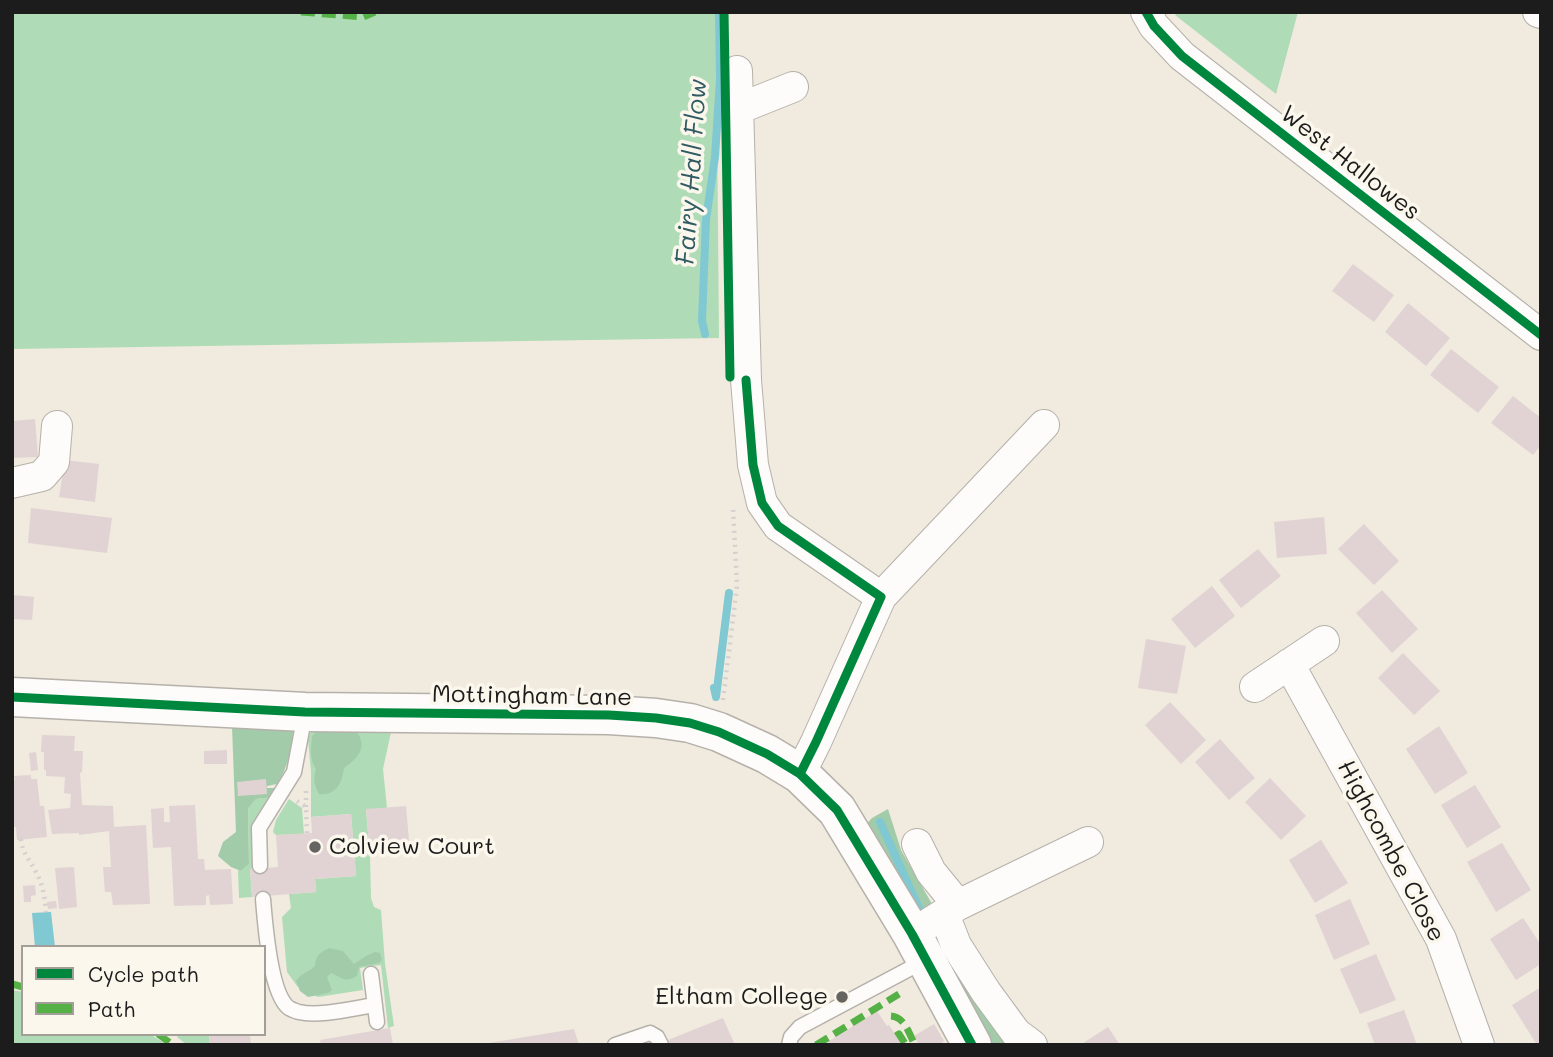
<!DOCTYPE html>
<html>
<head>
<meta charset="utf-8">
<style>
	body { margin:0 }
	#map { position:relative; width:1553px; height:1057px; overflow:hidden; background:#f0eadf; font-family:Mali,sans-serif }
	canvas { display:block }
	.frame { position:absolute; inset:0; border:14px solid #1c1c1c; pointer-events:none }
	.legend { position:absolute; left:21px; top:945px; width:245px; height:91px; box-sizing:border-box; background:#fbf7ec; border:2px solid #a29f99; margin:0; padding:9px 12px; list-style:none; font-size:21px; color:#1c1c1c }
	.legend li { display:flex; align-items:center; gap:14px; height:35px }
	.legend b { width:35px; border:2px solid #a29f99 }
</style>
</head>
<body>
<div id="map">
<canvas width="1553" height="1057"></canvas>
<div class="frame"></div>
<ul class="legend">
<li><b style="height:9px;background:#00873e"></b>Cycle path</li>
<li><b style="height:9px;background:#55b145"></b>Path</li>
</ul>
</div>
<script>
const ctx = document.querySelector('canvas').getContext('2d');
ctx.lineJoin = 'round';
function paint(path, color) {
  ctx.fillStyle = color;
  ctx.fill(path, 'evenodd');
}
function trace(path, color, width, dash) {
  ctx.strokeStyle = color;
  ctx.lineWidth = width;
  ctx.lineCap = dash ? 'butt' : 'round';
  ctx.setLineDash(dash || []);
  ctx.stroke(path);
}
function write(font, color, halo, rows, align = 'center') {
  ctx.font = font + ' Mali,sans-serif';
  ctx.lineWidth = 7;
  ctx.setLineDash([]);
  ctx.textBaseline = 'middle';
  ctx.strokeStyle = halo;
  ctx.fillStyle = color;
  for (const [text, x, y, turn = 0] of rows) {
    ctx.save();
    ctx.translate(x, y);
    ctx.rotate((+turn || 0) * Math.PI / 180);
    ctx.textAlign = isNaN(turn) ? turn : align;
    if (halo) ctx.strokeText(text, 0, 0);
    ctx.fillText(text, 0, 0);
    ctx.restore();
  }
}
const green = new Path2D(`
	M12,12H716L719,338L12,349Z
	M1180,12H1298L1276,94L1175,15Z
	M317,730H388L391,732L383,769L387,808L366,810L370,855L371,898L374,907L381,910L385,964L394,1026L388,1028L381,965L360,968L363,990L318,997L306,992L297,986L287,972L282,917L291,908L289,894L316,892L315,879L356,876L351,814L311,817V772L308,739L311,732Z
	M274,797L256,868L250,869L252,897L239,898L238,870L241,871L249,864L248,807L256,799Z
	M289,799L302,808L304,834L276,835L273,832L276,820Z
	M12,990L23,992V1034H150L167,1045H12Z
	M179,1034H209L210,1045H187L177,1037Z`);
const forest = new Path2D(`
	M232,727L292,730L293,732C291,751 288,767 277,784L267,786V788H274V797L256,799L248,808L249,864L241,871L231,867L218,856L223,842L236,832Z
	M322,727C334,728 345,732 357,732C368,748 357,759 344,768C342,783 336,796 319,794C314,785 313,779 316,769C309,759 311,747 312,736Z
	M888,809L901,850L936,911L913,924L862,829L872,818Z
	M937,926L1022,1045H981L919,937Z
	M329,948L343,951L354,964L366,956L375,952L380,953L382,960L379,963L359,967L357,976C344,983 343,978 331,973L327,977L332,990L328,993L308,997L300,991L296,981C302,972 308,973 315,966C316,955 319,953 329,948Z`);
const water = new Path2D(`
	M51,912L55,947H35L32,913Z`);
const stream = new Path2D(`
	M705,334L702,321L706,220L715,157L720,80L719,12
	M714,688L716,697L729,593
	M880,822L922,915`);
const building = new Path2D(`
	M1353,264L1394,295L1374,322L1332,291Z
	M1408,303L1450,338L1426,366L1385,332Z
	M1451,349L1499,387L1478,413L1430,375Z
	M1513,396L1541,418V445L1533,455L1491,423Z
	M35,419L38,457L12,458V421Z
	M65,460L99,464L95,502L59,497Z
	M31,508L112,518L107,553L28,543Z
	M1324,517L1327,554L1277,558L1274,522Z
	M1364,524L1399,561L1374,585L1338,549Z
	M1258,549L1281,576L1241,608L1219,580Z
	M1212,586L1235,616L1195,648L1171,619Z
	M1382,590L1418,629L1392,653L1356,613Z
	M12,595L34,597L32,620L12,619Z
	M1146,639L1186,646L1177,694L1138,688Z
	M1403,653L1440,691L1414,715L1378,678Z
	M1170,702L1206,740L1181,764L1145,725Z
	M1439,726L1468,773L1435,794L1406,749Z
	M42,735L75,736L74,751H83L82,772L80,773L82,805L113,806L114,827L146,825L150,904L113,905L111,892H105L103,867H111L109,831L79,835V833L52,834L48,810L70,808L71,794L64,793L65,777L46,776V770H44V752H41Z
	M1220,739L1255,778L1229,800L1195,762Z
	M227,750V764H204V751Z
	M36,752L38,770L31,771L29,753Z
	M31,775V779H37L40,806H44L47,837L17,840L16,827H12V780H15L14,776Z
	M1270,778L1306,816L1281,840L1245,802Z
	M266,779L267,794L238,796L237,782Z
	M1475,785L1501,827L1467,848L1441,805Z
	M195,805L198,859H204L205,870L231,869L233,904L210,905L209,895L206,896V905L174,906L171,847L153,848L151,809L164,808V822H170L169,806Z
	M406,806L410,852L370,855L366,809Z
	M351,814L356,876L315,879L316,892L252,897L250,869L278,867L276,835L312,833L311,817Z
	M1321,840L1348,883L1315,903L1289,860Z
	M1502,843L1531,890L1496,912L1467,862Z
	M74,867L77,907L59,909L55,868Z
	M35,885L36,895L31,896V902H24L23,886Z
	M1350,899L1370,944L1334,960L1315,915Z
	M56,901L57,908L48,909L47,902Z
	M1523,918L1541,945V964L1516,980L1490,939Z
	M1376,954L1396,1000L1360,1014L1340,969Z
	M1541,987V1045H1537L1512,1005Z
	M1404,1010L1417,1045H1375L1367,1023Z
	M877,1011L887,1026L889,1025L902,1045H830L828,1042Z
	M723,1018L735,1045H670L668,1040Z
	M934,1024L944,1041L939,1045H919L914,1036Z
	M1108,1027L1120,1045H1080Z
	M390,1028L393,1045H321L320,1040Z
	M574,1029L579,1045H489V1043Z
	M209,1034H250L251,1045H210Z`);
const path = new Path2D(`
	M724,12V47
	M723,700L737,586L733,507
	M297,801L306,807L307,833
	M306,807V791
	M21,839C22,853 30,860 36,872C43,885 45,897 46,912`);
const lane = new Path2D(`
	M260,866L259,828L294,772L305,714
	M263,899C265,923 270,994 289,1008C290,1009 298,1012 299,1012C319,1017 354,1008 375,1005
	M371,974L377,1022
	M615,1045L650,1033L657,1037L661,1045
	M789,1045L791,1037L800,1027L924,961`);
const street = new Path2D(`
	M1146,12L1154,26L1182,56L1541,335
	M1538,12L1541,13
	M737,71L746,380L753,465L762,503L778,526L881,597
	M738,109L793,87
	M12,483L42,476L54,462L57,426
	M1289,664L1441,939L1479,1045
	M1255,687L1324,641
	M800,774L816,742L881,597L1044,425
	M917,844L931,872L958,905
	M944,914L956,945L986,992L1016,1033L1032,1045
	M912,934L958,905L1088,842`);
const secondary = new Path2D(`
	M12,697L305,712L609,715L656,718L690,723L719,732L767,754L800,774L837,810L912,934L972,1045`);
const quiet = new Path2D(`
	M301,12L363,17L375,12
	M12,984L23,987
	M891,1016C905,1017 909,1034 915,1045
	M158,1034L173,1045
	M896,1036L899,1034L906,1045
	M816,1045L899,994`);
const cycleway = new Path2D(`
	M724,12L730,377
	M1146,12L1154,26L1182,56L1541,335
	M746,380L753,465L762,503L778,526L881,597L816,742L800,774
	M12,697L305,712L609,715L656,718L690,723L719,732L767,754L800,774L837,810L912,934L972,1045`);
const markers = [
	[315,847,7,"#666460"],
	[842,997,7,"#666460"]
];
const streetNames = [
	["West Hallowes",1350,163,38],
	["Mottingham Lane",532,696,1],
	["Highcombe Close",1391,851,62]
];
const poiNames = [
	["Colview Court",329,847],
	["Eltham College",828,997,"right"]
];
const waterNames = [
	["Fairy Hall Flow",692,172,-86]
];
paint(green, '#afdcb6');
paint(forest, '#a2cbaa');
paint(water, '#80c8d2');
trace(stream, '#80c8d2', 8);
paint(building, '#e1d3d3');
trace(lane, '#b5b1aa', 17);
trace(street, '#b5b1aa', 32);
trace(secondary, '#b5b1aa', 41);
trace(path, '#d3d1cf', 4.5, [2, 5]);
trace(lane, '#fdfcfa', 14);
trace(street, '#fdfcfa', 30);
trace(secondary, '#fdfcfa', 38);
trace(quiet, '#55b145', 7, [14, 7]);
trace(cycleway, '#00873e', 9);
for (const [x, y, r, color] of markers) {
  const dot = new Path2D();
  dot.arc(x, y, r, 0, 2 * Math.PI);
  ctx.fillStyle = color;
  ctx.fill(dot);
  trace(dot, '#fbf7ec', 2.5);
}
write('24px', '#1c1c1c', '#fbf7ec', streetNames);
write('24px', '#1c1c1c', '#fbf7ec', poiNames, 'left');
write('italic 26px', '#315b63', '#fbf7ec', waterNames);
</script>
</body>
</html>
